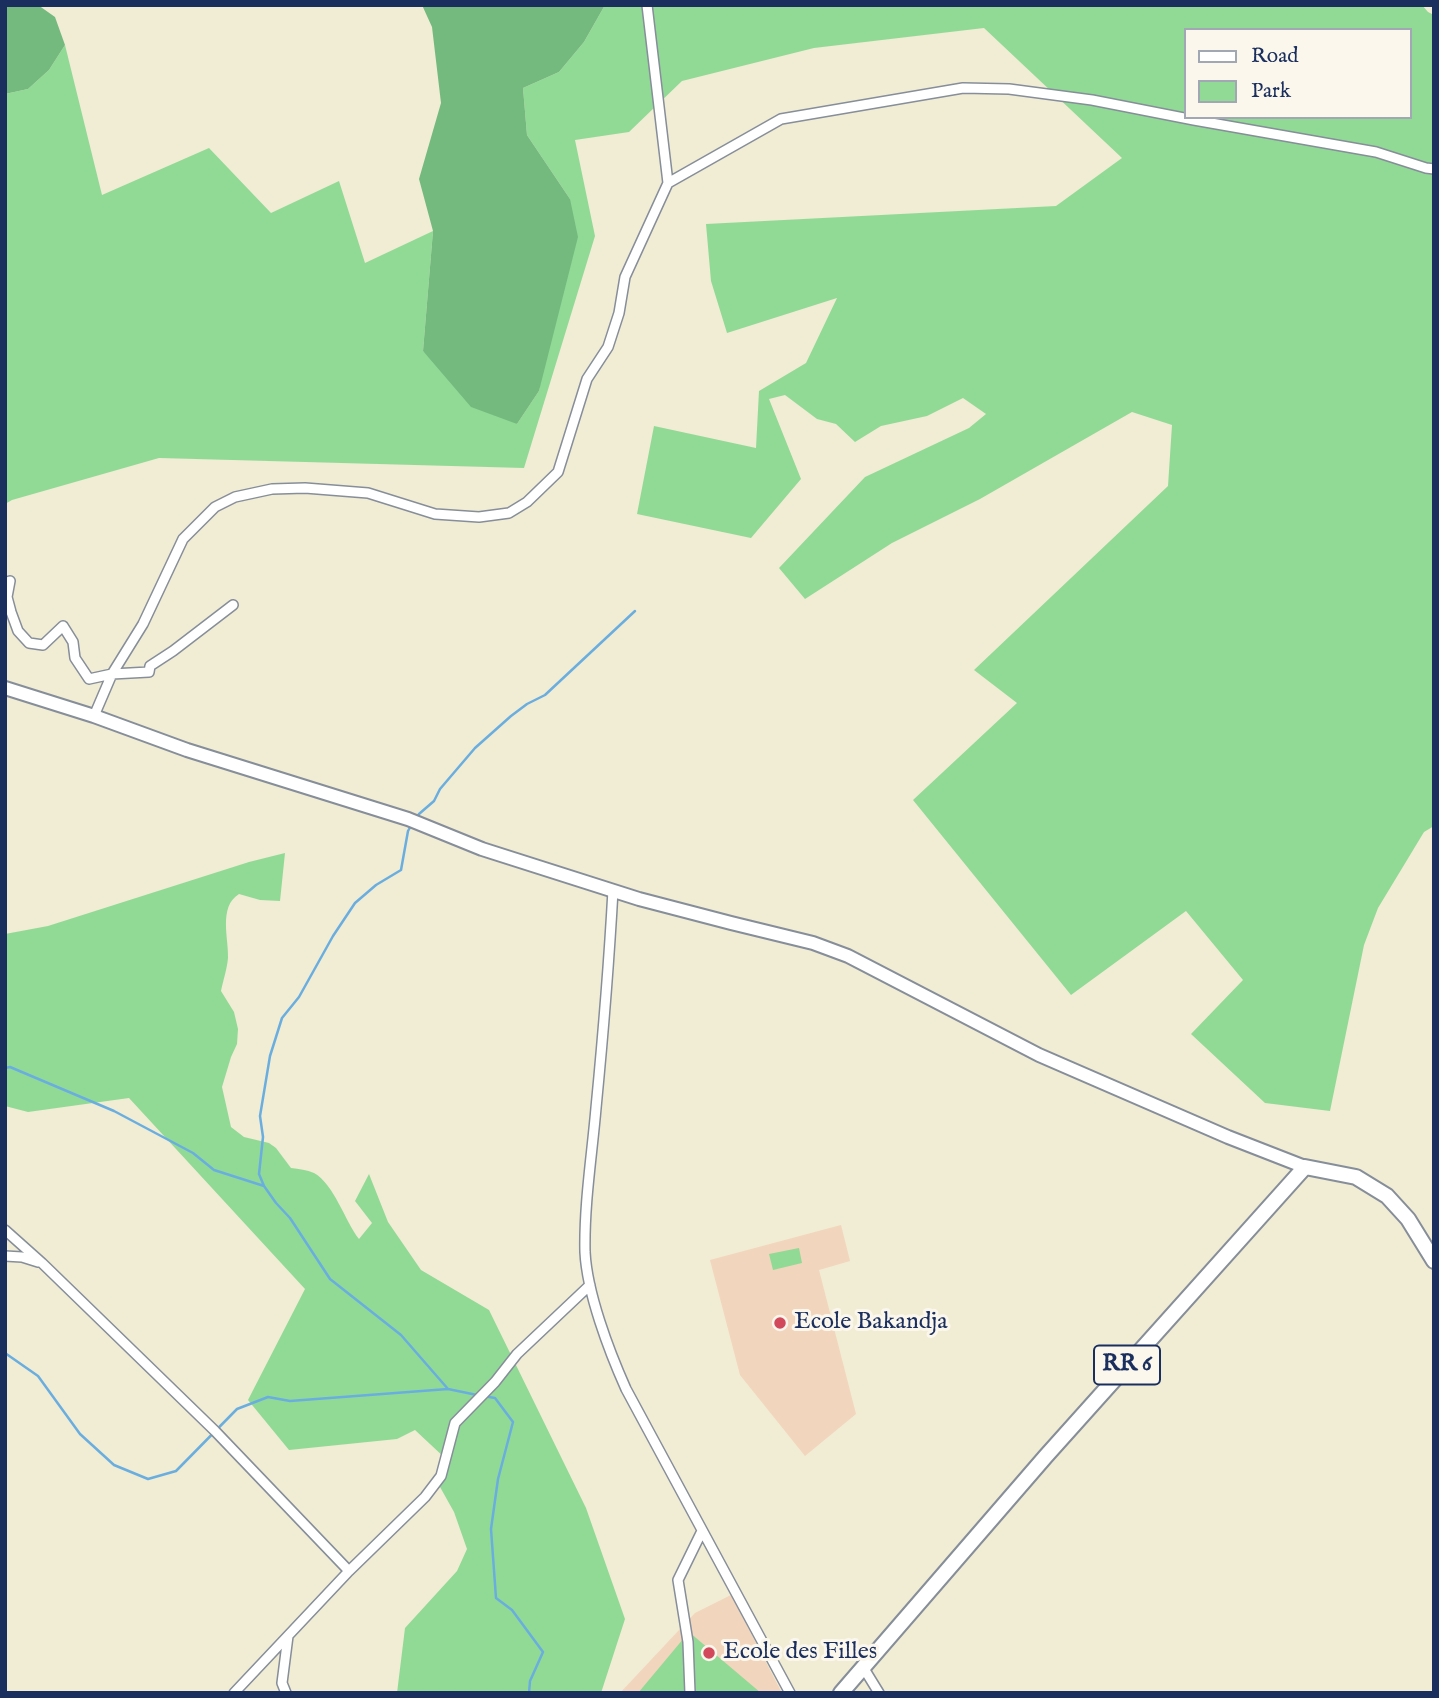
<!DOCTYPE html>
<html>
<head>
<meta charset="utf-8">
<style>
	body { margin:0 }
	#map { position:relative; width:1439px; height:1698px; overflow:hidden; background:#f1ecd4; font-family:"IM FELL English",serif }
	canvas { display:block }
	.frame { position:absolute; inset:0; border:7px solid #1b2f5e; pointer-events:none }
	.legend { position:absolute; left:1184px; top:28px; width:228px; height:91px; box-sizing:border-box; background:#fbf7ec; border:2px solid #a1a7b3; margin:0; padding:9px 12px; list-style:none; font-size:21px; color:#1b2f5e }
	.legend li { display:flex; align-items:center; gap:14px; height:35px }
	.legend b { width:35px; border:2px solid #a1a7b3 }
</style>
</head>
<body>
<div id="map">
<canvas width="1439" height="1698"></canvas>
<div class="frame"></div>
<ul class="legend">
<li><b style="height:9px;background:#fff"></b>Road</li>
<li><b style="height:19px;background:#91da96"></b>Park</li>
</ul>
</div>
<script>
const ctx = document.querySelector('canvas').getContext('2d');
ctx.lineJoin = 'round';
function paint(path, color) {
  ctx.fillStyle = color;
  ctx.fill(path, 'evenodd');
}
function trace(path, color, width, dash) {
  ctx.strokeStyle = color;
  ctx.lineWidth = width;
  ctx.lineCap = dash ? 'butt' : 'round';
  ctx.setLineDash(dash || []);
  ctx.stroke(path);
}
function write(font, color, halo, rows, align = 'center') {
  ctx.font = font + ' "IM FELL English",serif';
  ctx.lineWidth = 6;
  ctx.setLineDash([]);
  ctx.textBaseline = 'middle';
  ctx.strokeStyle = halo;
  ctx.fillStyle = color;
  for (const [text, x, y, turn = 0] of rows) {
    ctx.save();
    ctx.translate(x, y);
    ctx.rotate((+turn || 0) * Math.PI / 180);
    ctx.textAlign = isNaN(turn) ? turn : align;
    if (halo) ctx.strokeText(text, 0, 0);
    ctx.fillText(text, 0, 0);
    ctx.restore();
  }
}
const built = new Path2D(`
	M841,1225L850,1261L819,1270L856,1414L805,1456L740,1375L710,1260Z
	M731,1595L782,1693H620L695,1613Z`);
const green = new Path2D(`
	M605,5H1422L1428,12L1434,15V826L1424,832L1378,908L1364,945L1330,1111L1265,1103L1191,1034L1243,980L1186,911L1071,995L913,800L1017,703L974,670L1168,486L1172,425L1132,412L980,499L892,543L805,599L779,568L865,477L969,428L986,414L963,398L927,416L881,426L855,442L836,424L817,419L785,395L769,399L801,479L751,538L637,514L654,426L756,448L759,391L806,363L837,298L727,333L711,281L706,224L1056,206L1122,158L984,28L814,48L682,81L629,132L575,140L595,236L524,468L159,458L12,500L5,504V94L28,89L49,70L65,45L102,195L209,148L271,213L339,181L365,263L433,231L423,351L517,424L539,391L570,199L527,135L523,88L559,72L584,42ZM1185,30H1409V117H1185Z
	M285,853L280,901L260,900L239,894C218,907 229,939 228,958C227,969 223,981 221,991L234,1012L238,1029L237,1044L231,1057L222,1087L231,1127L244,1137L269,1143L276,1148L291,1168C299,1169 307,1170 314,1173C334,1184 345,1221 359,1239L372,1223L355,1201L369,1174L388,1222L421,1270L489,1310L586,1508L625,1619L601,1693H397L405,1628L457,1571L467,1549L454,1512L440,1487L446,1459L415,1430L397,1439L289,1450L248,1400L305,1289L129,1098L28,1112L5,1106V934L48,926L249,862Z
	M799,1248L802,1263L773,1270L769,1254Z
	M689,1632L761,1693H638Z`);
const forest = new Path2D(`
	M5,5H38L55,17L65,45L49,70L28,89L5,94Z
	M422,5H605L584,42L559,72L523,88L527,135L570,199L578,237L539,391L517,424L471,407L423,351L433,231L419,179L441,103L432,27Z`);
const stream = new Path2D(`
	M415,819L419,814L434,801L440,789L475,748L511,716L527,704L545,695L635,611
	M412,824L408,831L401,870L376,885L355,903L333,936L299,997L282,1018L270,1056L260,1116L263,1137L259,1174L264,1186L276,1203L290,1218L330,1279L401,1335L448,1389
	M5,1068L10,1067L114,1111L193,1153L214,1170L264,1186
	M5,1353L38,1376L80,1434L114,1465L148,1479L176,1471L237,1409L268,1397L290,1401L448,1389L477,1395
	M483,1396L495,1398L513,1422L498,1479L491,1529L496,1598L512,1610L543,1652L530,1681L529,1693`);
const street = new Path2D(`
	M647,5L668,183
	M5,583L10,581L7,597L11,612L18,631L29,643L43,645L63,626L73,642L75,658L89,679L112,674L149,672L150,666L173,651L233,605
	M94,716L112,674L143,624L183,539L215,507L235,497L272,489L305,488L368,493L435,514L479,517L509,513L527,502L558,472L587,379L608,347L619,313L625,277L668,183L781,119L963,88L1009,89L1092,100L1194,120L1376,152L1426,168L1434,169
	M613,890C609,963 603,1036 596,1108C592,1155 584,1204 585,1252C587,1293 609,1351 626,1389L790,1693
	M5,1230L42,1263L215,1431L349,1571
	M5,1256L22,1257L38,1262
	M863,1667L879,1693
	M234,1693L349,1571L425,1497L441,1476L455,1423L495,1382L517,1354L590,1285
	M286,1693L282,1683L288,1636
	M690,1693L688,1642L678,1580L702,1531`);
const secondary = new Path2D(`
	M5,688L94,716L187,750L408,819L482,849L639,899L731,923L813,943L848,956L1039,1055L1228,1137L1305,1167`);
const primary = new Path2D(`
	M841,1693L1046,1456L1305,1167L1356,1177L1387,1196L1408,1219L1434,1261`);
const markers = [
	[780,1323,7,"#d1495b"],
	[709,1653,7,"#d1495b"]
];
const shields = [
	[1127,1365,66]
];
const shieldNames = [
	["RR 6",1127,1365]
];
const poiNames = [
	["Ecole Bakandja",794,1323],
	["Ecole des Filles",723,1653]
];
paint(built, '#f2d5bd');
paint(green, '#91da96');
paint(forest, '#74ba7f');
trace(stream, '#6aaedf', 2.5);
trace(street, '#868e99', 12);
trace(secondary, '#868e99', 16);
trace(primary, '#868e99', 18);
trace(street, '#fff', 9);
trace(secondary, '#fff', 12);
trace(primary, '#fff', 14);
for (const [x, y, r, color] of markers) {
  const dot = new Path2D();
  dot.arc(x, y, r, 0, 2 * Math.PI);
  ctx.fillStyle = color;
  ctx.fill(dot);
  trace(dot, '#fbf7ec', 2.5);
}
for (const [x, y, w] of shields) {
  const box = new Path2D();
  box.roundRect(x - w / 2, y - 19.5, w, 39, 5);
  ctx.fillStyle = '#fbf7ec';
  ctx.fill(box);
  trace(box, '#1b2f5e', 2);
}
write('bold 23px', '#1b2f5e', null, shieldNames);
write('24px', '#1b2f5e', '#fbf7ec', poiNames, 'left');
</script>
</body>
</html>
